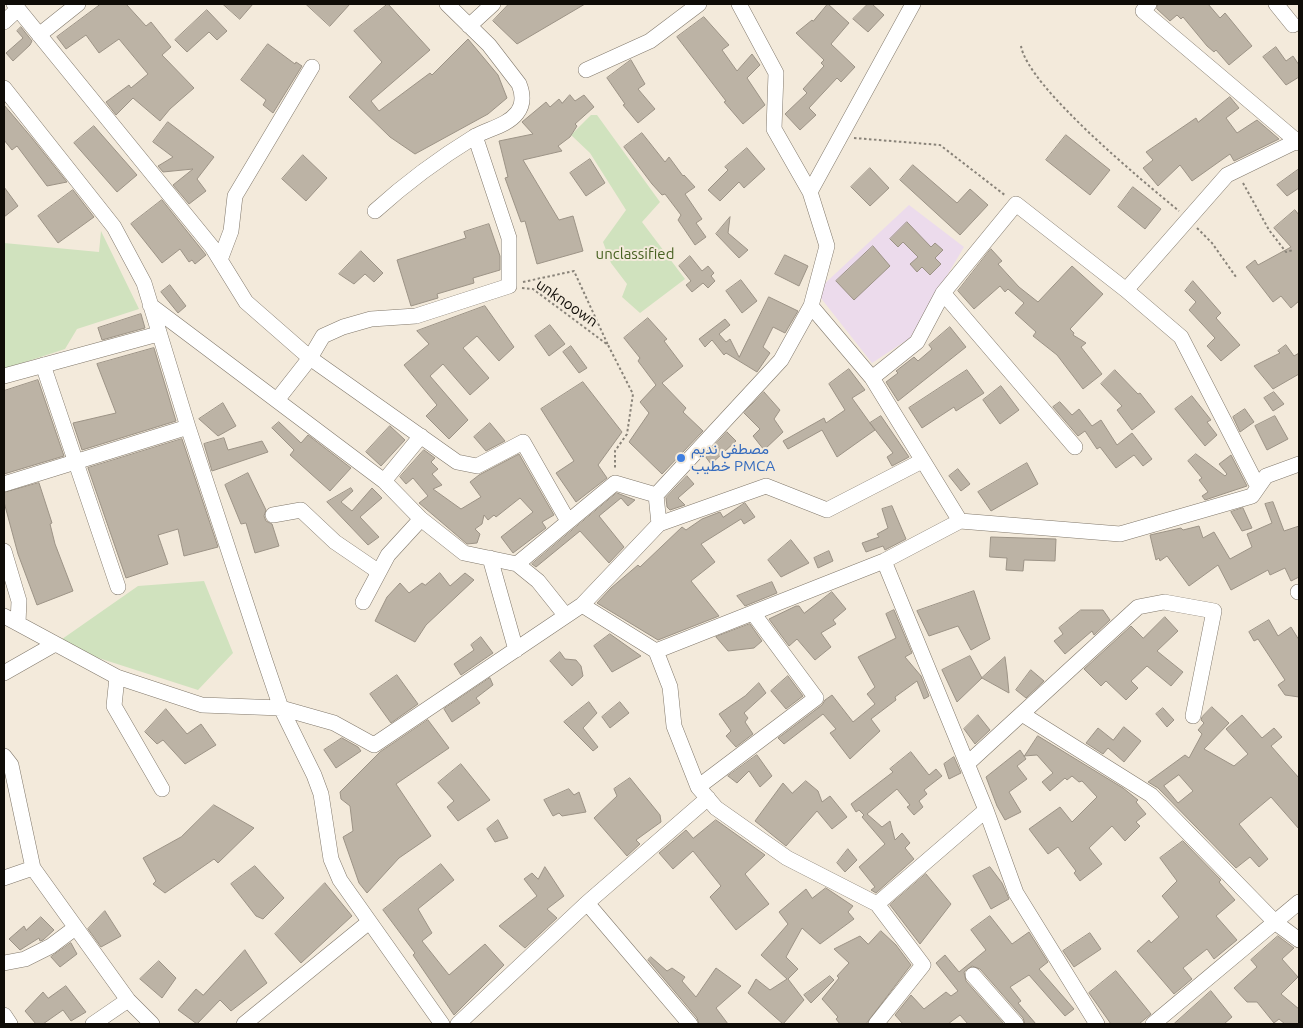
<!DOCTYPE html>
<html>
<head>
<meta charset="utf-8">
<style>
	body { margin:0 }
	#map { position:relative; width:1303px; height:1028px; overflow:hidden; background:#f3eadb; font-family:Ubuntu,sans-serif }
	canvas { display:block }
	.frame { position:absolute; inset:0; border:5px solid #0f0c07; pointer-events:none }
</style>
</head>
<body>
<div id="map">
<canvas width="1303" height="1028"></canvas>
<div class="frame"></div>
</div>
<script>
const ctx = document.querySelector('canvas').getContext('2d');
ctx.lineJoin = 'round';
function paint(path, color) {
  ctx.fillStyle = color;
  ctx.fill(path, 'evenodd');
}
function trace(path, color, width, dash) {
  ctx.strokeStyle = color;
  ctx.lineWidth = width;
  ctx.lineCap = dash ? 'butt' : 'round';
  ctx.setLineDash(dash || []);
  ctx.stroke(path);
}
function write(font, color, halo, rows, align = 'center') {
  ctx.font = font + ' Ubuntu,Vazirmatn,sans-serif';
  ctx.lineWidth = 4;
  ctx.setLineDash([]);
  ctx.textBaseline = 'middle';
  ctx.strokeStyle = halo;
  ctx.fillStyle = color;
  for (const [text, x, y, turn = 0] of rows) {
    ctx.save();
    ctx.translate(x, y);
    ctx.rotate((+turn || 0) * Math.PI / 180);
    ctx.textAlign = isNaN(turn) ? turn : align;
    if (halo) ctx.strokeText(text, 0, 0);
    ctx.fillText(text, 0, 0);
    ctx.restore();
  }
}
const education = new Path2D(`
	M909,205L964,247L910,338L872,363L820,297L821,287Z`);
const green = new Path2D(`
	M591,115H597L660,202L642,222L685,279L640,313L622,297L627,284L611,263L603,242L626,210L590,153L571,135Z
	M101,231L139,309L77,329L65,349L4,369V243L99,252Z
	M204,581L233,653L198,690L55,644L138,586Z`);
const building = new Path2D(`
	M101,4H126L146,26L151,22L171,47L162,55L194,88L170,109L160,121L133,98L116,115L106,102L129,85L131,88L148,74L119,39L99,53L86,35L66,49L57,37Z
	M223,4H253L240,19Z
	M306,4H350L330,26Z
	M388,4L430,50L371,101L379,111L430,73L432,75L468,39L498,75L507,98L488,114L415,154L390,137L349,97L382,62L354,31Z
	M509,4H585L517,44L493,21Z
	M828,4L849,23L831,44L855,67L841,82L837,78L809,108L816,115L800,130L785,114L807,93L803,89L824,66L821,63L824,60L796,33L812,20L813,21Z
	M868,4H872L884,15L868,32L853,19Z
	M1158,4H1208L1220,18L1225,13L1252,46L1229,65L1216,50L1214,52L1207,46L1183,17L1181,19L1177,15L1170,21L1157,9Z
	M207,10L227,31L217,40L209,32L187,52L175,40Z
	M704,17L729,45L722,50L737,71L752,54L760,65L747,78L765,105L743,124L724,102L726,101L677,37Z
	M21,27L32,41L30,45L13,61L6,53L23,38L17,31Z
	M268,44L295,64L296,62L302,66L273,113L263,105L266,100L241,80Z
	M1276,47L1286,61L1293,56L1299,65V77L1286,85L1263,57Z
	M631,60L645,84L638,89L655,109L638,123L623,105L625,104L607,78Z
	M570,95L575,101L584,95L594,107L575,124L577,126L570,137L558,146L562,151L523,160L559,220L573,216L583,251L537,264L525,221L521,222L505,178L508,177L499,141L533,134L522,122L546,102L550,107L559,99L562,103Z
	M1230,97L1239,108L1226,118L1237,133L1257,120L1279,139L1234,161L1230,154L1192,181L1180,165L1158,186L1143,168L1153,160L1146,152L1196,118L1198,122Z
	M4,105L32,138L67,182L47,186L17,146L12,150L4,140Z
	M168,122L214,157L197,179L206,191L189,204L173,185L193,169L163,172L158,166L173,157L153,142Z
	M94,126L137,175L117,192L74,143Z
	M642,133L665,162L669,157L683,176L684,175L695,187L685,194L702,219L696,223L706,237L695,245L678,220L681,215L665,194L662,195L652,184L624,147Z
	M1066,135L1110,170L1090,195L1046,160Z
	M747,148L765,169L744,188L739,182L720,201L708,190L728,170L725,167Z
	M303,155L327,178L306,201L282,179Z
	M590,159L605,183L586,196L570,173Z
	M913,165L957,203L970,189L988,205L960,235L900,180Z
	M870,168L889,188L870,206L851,187Z
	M1299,169V188L1287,196L1277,185Z
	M4,187L18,206L4,217Z
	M1133,187L1161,209L1145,229L1118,207Z
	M73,190L94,217L58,243L38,216Z
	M162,200L206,255L195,264L192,260L189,262L180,249L162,263L131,224Z
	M1295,210L1299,215V301L1291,308L1281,296L1273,302L1246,267L1255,260L1258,265L1291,247L1274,228Z
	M730,217L728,233L748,250L739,258L716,234Z
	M907,222L931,247L935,243L943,250L935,258L941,264L930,275L922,267L917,272L910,264L918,257L903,242L898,247L890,239Z
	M489,224L500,256V270L473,278L474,283L437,294L438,298L411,306L397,260L466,238L464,232Z
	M873,246L890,266L854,300L836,281Z
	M991,249L1002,261L998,264L1019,287L1038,302L1072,266L1103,294L1070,329L1074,333L1073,335L1086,343L1081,347L1102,374L1083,389L1057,355L1033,336L1036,332L1015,313L1024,303L1008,289L1005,292L1000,286L974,309L958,291Z
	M361,251L383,273L374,282L365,274L354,284L339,274Z
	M785,255L808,266L799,286L775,274Z
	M690,256L702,271L708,266L714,273L711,276L715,281L708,288L703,283L692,292L686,285L691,281L679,266Z
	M741,280L757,301L742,313L726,291Z
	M1193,281L1221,313L1216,318L1240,345L1221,361L1207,346L1215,338L1189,310L1196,302L1185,291Z
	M170,285L186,306L178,313L161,292Z
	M769,297L798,311L785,333L773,327L763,347L770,353L757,372L726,353L724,355L712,340L705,347L699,339L725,319L730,325L719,334L726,342L730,339L739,357Z
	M485,306L514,347L499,361L477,336L463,348L489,378L470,395L443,364L430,376L468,420L449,439L426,416L437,405L404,365L429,344L417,331Z
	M141,314L145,328L102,340L98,328Z
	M648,318L667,339L664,341L683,366L662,383L686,408L683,412L703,431L662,474L629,442L649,413L640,402L656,385L638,361L640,358L624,338Z
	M550,325L565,344L549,356L535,336Z
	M950,327L966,347L898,401L886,382L898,373L896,371L914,357L918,361L932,349L929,345Z
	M1286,345L1294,356L1299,353V374L1273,389L1254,366L1280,353L1278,351Z
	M571,346L587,368L579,373L563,352Z
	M154,348L176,421L82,450L73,423L116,413L97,364Z
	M849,369L865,390L852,398L875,430L837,457L822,430L788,449L783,441L824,418L826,423L845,410L829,384Z
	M967,370L984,393L956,411L954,407L922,428L909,408Z
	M1115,370L1138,394L1140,393L1155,412L1132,430L1117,410L1122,406L1101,384Z
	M38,380L64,456L4,474V391Z
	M583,382L622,432L598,465L607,478L576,502L556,473L574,461L541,409Z
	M1001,386L1019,410L1000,424L983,400Z
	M764,392L780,410L774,419L783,432L764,450L753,436L760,429L744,413Z
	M1274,392L1284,404L1273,411L1264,398Z
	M1192,396L1211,420L1207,422L1217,435L1205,446L1175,409Z
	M1060,402L1072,415L1079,409L1092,426L1101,420L1117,445L1132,433L1152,459L1143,466L1134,455L1116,468L1100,447L1097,449L1085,431L1078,436L1053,407Z
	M223,403L236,426L218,436L199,419Z
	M1245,409L1254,422L1240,432L1233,417Z
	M881,416L909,457L892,466L887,457L893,453L870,423Z
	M1275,416L1288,439L1267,450L1255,426Z
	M279,422L301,443L308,435L351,468L330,491L290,455L294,450L272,428Z
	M490,423L505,441L486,451L474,437Z
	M390,426L405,440L381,466L366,452Z
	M727,432L736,441L711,464L705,456Z
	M224,438L228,450L262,441L268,452L212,471L204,444Z
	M182,439L218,547L184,556L178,529L158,535L168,564L126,578L88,468Z
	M424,450L435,458L431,462L438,469L432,474L442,485L433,489L461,509L481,497L470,482L479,475L519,454L554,515L542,522L546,528L513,553L501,537L533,512L520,498L496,517L494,515L488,520L484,515L482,524L475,529L480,534L477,543L467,544L419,503L428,496L413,478L406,484L400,477Z
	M1196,454L1225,476L1227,474L1219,464L1231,455L1247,486L1205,500L1202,496L1208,492L1199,480L1202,478L1188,461Z
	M1027,463L1038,484L991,511L978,492Z
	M958,469L970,484L961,491L949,476Z
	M248,473L266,510L264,516L266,521L272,524L279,546L255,553L246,523L241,524L225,485Z
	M687,476L694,484L678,498L685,505L670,510L667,507L666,498Z
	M39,483L52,523L50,524L55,544L73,591L37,605L18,554L4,502V493Z
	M351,488L353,491L341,502L352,511L372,488L382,498L360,517L379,537L368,545L327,502Z
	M617,493L635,500L628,506L621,498L599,516L624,547L609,563L580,531L536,567L532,564Z
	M1273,502L1284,531L1299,526V577L1291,581L1285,568L1270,575L1268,570L1231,590L1218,565L1189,586L1167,556L1160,561L1159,558L1156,560L1150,535L1181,528L1183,530L1199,526L1203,538L1214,532L1230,559L1252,547L1247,534L1272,523L1265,504Z
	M745,503L755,517L744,524L741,519L701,544L715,562L691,581L719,616L658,640L597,603L611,588L638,565L640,567L682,527L686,530L702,519L720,512L723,517Z
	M892,506L906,539L885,550L883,546L866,552L862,543L879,537L877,534L888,528L882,509Z
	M1243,508L1252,528L1242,531L1231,512Z
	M991,537L1056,539L1055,561L1024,560L1023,571L1006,570L1007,558L990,557Z
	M791,540L809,563L781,577L768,560Z
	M829,551L833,561L818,568L814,558Z
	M440,573L450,586L465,573L474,580L426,625L415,642L375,621L387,597L400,583L409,593L422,583L425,585Z
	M772,582L777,593L745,606L737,596Z
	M974,591L990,639L971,650L958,626L929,636L917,611Z
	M832,592L846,609L833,620L836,624L821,633L831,647L815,660L797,639L789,646L769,619L796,606H799L804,613Z
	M894,610L912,653L905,657L921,676L929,696L924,699L917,681L895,697L896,700L871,719L880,731L850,759L830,733L836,729L823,714L784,744L778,738L822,705L825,700L832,695L853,722L875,704L867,694L875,687L858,657L896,638L886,614Z
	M1081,610H1103L1110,620L1094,635L1092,631L1065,654L1054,641L1063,634L1059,628Z
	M1165,617L1178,631L1157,651L1183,672L1171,686L1147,666L1131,681L1138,688L1126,700L1106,681L1101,686L1084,669L1131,626L1143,638Z
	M1269,620L1278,636L1291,627L1299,640V697L1285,695L1278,685L1285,680L1258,639L1254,641L1249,632Z
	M750,624L762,641L754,648L728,651L716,637Z
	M610,634L641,656L612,672L594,646Z
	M481,637L493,653L461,675L454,664L474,650L471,645Z
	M560,652L565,659L576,660L581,666L583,676L572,686L550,661Z
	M970,656L982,678L957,702L942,670Z
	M1005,657L1007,672L1009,693L982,678Z
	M1031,670L1044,681L1026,698L1016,690Z
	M397,675L418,704L391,723L370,694Z
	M788,676L803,696L786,709L771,691Z
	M490,678L493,685L476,698L480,703L452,722L444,709Z
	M759,683L766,693L744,713L748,718L745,722L753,734L736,747L726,736L731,731L719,714L745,696Z
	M589,702L597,713L583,728L598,747L593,751L564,722Z
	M620,702L629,713L610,728L602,717Z
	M1212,707L1229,723L1204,749L1234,766L1248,754L1226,729L1242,715L1262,738L1274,728L1282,737L1271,746L1299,778V829L1271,797L1239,824L1268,859L1259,867L1250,857L1236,868L1158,788L1148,782L1185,755L1189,758L1202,734L1198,730L1204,723L1201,720L1202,717ZM1179,775L1193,791L1178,803L1164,786Z
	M1163,708L1174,720L1167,727L1156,714Z
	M166,709L187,734L201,724L216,745L185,764L163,740L157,744L145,732Z
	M978,715L990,730L975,744L964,729Z
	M428,720L449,748L396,784L431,836L399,858L367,893L359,883L343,837L353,831L350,806L341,799L340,792L380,752Z
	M1124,727L1141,741L1124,762L1108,748L1103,754L1086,743L1098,728L1113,740Z
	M1038,736L1123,788L1138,800L1136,802L1146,814L1136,822L1140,826L1125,841L1112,826L1089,848L1102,864L1080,881L1074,873L1076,871L1058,847L1048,854L1029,829L1060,807L1072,822L1097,797L1082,781L1079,782L1072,776L1067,780L1065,778L1050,791L1042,782L1053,773L1037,755L1024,756L1026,759L1017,766L1027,779L1009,792L1021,812L1005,820L997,806L986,777L1020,750L1024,756Z
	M342,738L358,747L361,751L336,768L324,750Z
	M911,752L929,775L936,769L942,776L924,790L927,794L919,801L923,807L914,815L907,807L910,805L897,789L867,814L882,827L890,821L895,840L902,833L910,843L905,848L914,859L876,893L871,890L875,887L859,867L885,844L862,817L864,815L859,810L856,812L851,804L893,772L890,769Z
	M757,755L772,776L760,787L749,771L737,783L728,776Z
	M954,757L961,773L949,779L944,764Z
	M461,764L490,800L458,821L447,807L454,801L438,783Z
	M630,778L660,815L661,822L636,840L640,844L627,856L594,818L617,796L614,789Z
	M806,781L818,791L822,802L830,796L847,817L832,829L817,811L786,846L755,821L783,783L792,793Z
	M569,789L574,795L579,792L586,812L562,816L559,813L553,816L544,800Z
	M214,805L254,828L218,863L214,859L165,893L153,884L156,881L143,858L181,837Z
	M498,820L508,838L495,842L487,829Z
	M716,820L765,855L745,874L769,904L736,930L710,897L721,886L693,851L673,869L659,853L686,830L693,838Z
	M1183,841L1221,880L1219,882L1235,900L1216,916L1237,940L1214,959L1207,949L1183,968L1192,979L1174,994L1137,951L1149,940L1151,943L1179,917L1162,896L1177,881L1160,858Z
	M848,849L857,860L845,872L837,863Z
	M441,864L454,880L418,909L432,933L422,941L449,975L485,944L504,965L454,1015L413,955L415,953L383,910Z
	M255,866L284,898L263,919L256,916L231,884Z
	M545,867L564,896L547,909L557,918L525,948L499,926L537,896L524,879L532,873L538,879Z
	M990,867L1002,883L1009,899L991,909L973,876Z
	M926,874L951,904L920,944L890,905Z
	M325,883L352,916L301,963L275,934Z
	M826,888L853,906L848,912L854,919L820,944L802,928L786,957L798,969L788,979L804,1000L783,1024L748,993L756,979L770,990L787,979L761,955L788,924L779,912L806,889L812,898Z
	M105,911L121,936L101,947L88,929Z
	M990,916L1012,944L1029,932L1048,962L1039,969L1074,1009L1065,1016L1029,975L1010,987L1021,1001L1018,1003L1036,1024H1025L1023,1018L980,969L972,966L964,972L966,981L1004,1024H968L960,1015L948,1024H903L895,1015L911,995L924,1009L946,992L951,996L958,991L936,963L945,955L959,972L986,950L971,930Z
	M41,917L54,930L43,940L40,941L39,938L20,950L9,939L24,926L26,930Z
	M881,931L896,945L911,965L866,1024H840L836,1019L838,1017L822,999L839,978L837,976L849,963L834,949L860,936L868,944Z
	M1090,933L1101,949L1074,967L1063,951Z
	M1278,936L1294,948L1282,959L1298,977L1281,994L1299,1009V1024H1285L1279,1019L1274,1023L1257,1002H1247L1234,988L1257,967L1251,960Z
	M71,943L77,954L60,967L51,957Z
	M245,950L267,983L231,1011L220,1000L197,1024L178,1010L196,989L203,995Z
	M651,957L667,971L672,968L685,977L682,981L696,997L716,968L741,986L716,1008L728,1024H699L697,1018L648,960Z
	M159,961L176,978L162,998L140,979Z
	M1116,971L1151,1014L1139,1024H1111L1089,993Z
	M830,976L834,980L811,1003L804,995Z
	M66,986L86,1012L71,1021L63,1010L43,1024H36L25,1011L43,992L48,998Z
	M1211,991L1232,1017L1224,1024H1174Z`);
const path = new Path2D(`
	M1021,46C1028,87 1144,182 1179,211
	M854,138L940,145L1006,196
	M1243,183L1269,230L1286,252L1293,250
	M1197,228L1212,243L1236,277
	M523,282L574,271L608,345
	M522,288L533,289L608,345L633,394L627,434L615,451V470`);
const minor = new Path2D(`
	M14,4L212,247L246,302L310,358L457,462L477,466L523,442L568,521
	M739,4L776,73L774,129L810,192L827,246L811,306L872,378L960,521
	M1149,4L1143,11L1299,143
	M1276,4L1293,25
	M4,22L18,9
	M469,26L493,4
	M39,35L78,4
	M586,70L650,41L699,4
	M4,88L114,227L144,283L188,427L265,661L281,708L314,775L321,794L331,859L340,880L442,1024
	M810,192L913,4
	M375,211C406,183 438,159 474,137C487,129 507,126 517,113C524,104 523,94 519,84L489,45L447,4
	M220,260L231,231L235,196L312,67
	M1126,290L1227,175L1299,140
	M943,293L1075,447
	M150,305L384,481L421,519L464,553L517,564L538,581L566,616
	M43,365L118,587
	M4,376L158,334
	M872,378L917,342L943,293L1016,204L1126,290L1181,337L1258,487
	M277,400L310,358L323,336L343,327L371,319L416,316L509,286V238L475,136
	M384,481L421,436
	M4,484L188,427
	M273,515L301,510L335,542L379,572
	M659,524L766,486L827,510L922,461
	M4,551L19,601L18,623
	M490,558L516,650
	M884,561L986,810L1016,893L1097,1024
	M517,564L615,483L656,495
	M1298,592H1299
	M363,602L388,555L421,519
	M582,605L656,651L884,561L960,521L1120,534L1252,496L1266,476L1299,464
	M4,616L117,677L202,705L281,708L334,723L374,745L582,605L659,524L656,495L781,360L811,306
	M656,651L670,687L674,726L698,787L716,808L787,858L877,904L923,965L876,1024
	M4,673L55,644
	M117,677L114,706L162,789
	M1022,714L1151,795L1276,923L1299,940
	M4,756L11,765L33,868L128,1000L152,1024
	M967,764L1138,607L1164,602L1214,611L1193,716
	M698,787L816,698L753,613
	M4,878L33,868
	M587,903L690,1024
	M877,904L986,810
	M4,963L25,959L51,946L75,928
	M973,975L1016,1024
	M4,1015L10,1024
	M93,1024L128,1000
	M244,1024L369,922
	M458,1024L587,903L708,798
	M1153,1024L1299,902`);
const markers = [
	[681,458,5,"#3f7fe0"]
];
const parkNames = [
	["unclassified",635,254]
];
const streetNames = [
	["unknoown",567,303,35]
];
const shopNames = [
	["مصطفى نديم",691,449],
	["خطيب PMCA",691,466]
];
paint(education, '#ecdbec');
paint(green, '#d0e2be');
paint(building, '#bcb3a5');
trace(building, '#9c9386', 1);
trace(minor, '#81786b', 16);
trace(path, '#898379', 2, [2.5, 2.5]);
trace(minor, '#fff', 15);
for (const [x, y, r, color] of markers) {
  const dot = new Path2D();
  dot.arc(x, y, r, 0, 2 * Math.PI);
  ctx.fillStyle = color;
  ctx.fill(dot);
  trace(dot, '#f3eadb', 2);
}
write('15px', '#476121', '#f3eadb', parkNames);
write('15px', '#0f0c07', '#f3eadb', streetNames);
write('15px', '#366cbe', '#f3eadb', shopNames, 'left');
</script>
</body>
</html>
